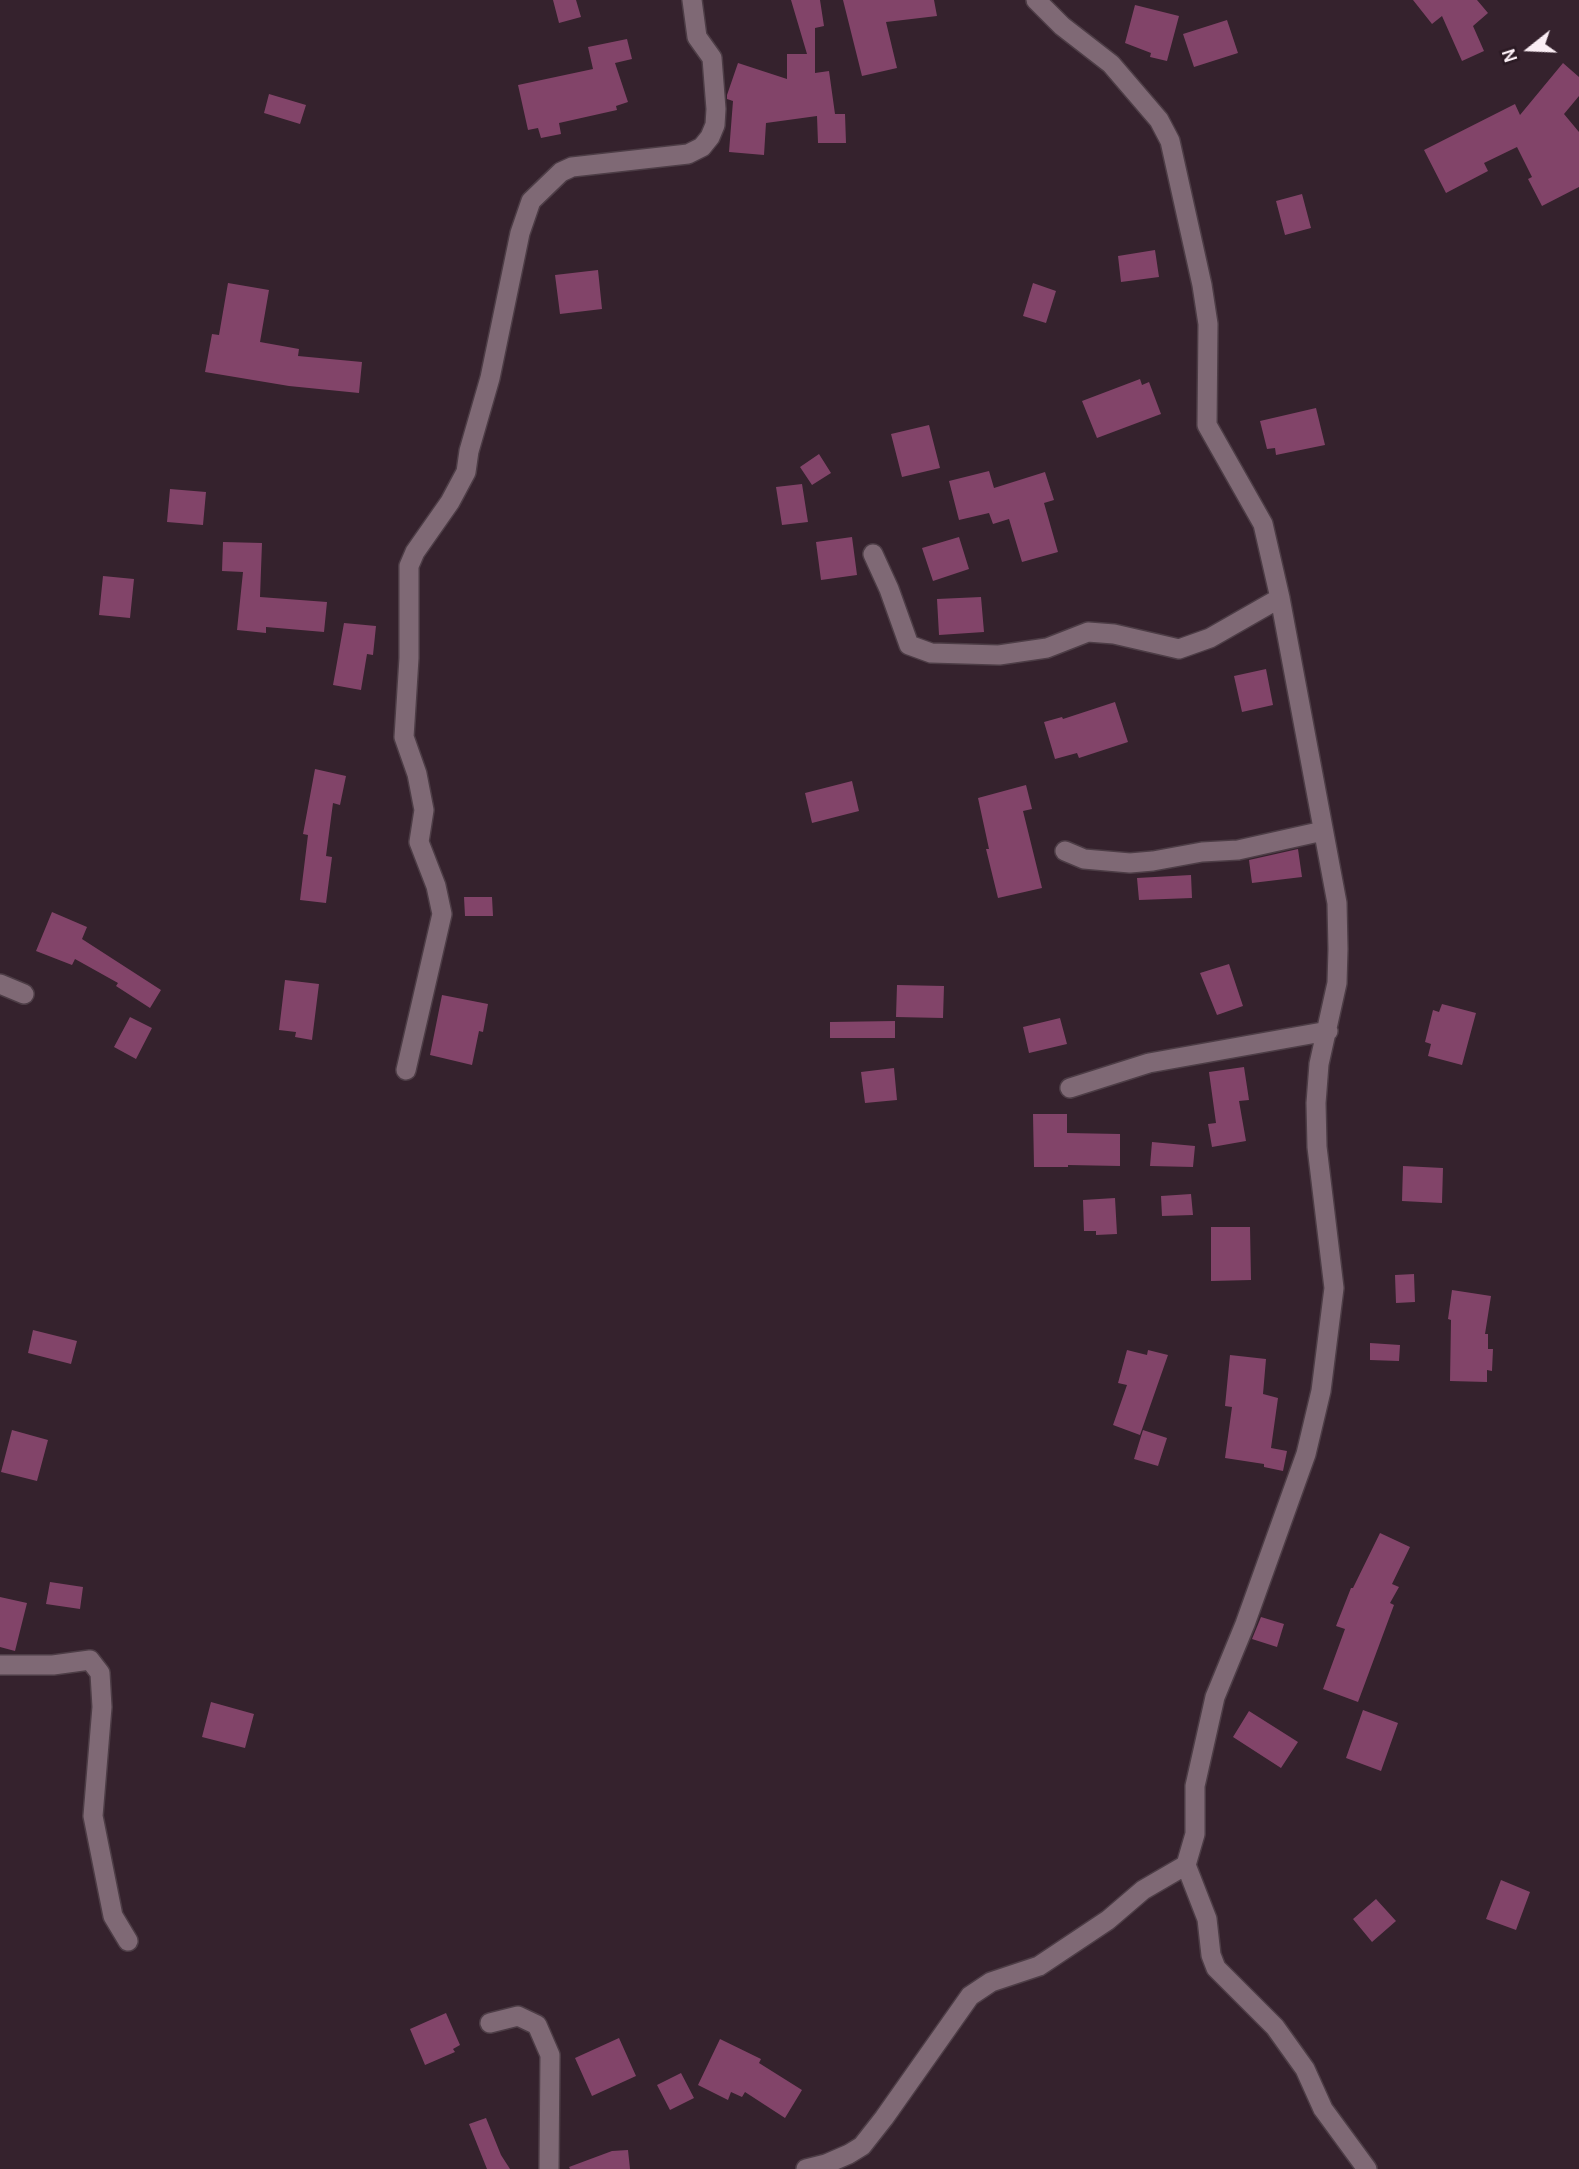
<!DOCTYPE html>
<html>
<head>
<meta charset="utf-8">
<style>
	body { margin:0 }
	#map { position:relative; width:1579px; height:2169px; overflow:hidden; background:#35222d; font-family:Karla,sans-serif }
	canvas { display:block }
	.north { position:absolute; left:1495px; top:14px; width:70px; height:70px; -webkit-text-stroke:5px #2a1923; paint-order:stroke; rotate:252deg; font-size:19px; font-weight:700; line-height:28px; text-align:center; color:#fbeef5 }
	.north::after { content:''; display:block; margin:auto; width:24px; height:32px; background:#fbeef5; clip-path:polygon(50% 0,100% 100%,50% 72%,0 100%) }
</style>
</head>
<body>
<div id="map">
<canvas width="1579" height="2169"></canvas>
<div class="north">N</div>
</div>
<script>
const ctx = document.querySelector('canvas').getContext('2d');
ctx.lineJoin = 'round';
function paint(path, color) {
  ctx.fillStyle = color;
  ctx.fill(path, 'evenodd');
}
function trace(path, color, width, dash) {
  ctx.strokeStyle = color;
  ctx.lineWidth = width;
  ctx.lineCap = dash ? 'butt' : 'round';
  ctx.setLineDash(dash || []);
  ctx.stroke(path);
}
const building = new Path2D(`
	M553,0H576L581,17L559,23Z
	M791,0H820L824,26L815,28V73L829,71L835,114H845L846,143H818L817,116L766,123L764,155L729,152L733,101L727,99V95L738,63L787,79V54H807Z
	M843,0H934L937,16L886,22L897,68L862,76Z
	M1413,0H1477L1488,13L1473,26L1484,51L1462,61L1442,16L1432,24Z
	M1135,5L1179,16L1167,61L1150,57L1151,53L1125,43Z
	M1227,20L1238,53L1194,67L1183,34Z
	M627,39L632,59L615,63L628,102L616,106L617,110L559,123L561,134L541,138L538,128L528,130L518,85L593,69L588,47Z
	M1563,63L1579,77V96L1564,114L1579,132V187L1542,206L1528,179L1532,177L1517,147L1484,163L1488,171L1446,193L1424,150L1515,104L1520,115Z
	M269,94L306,105L300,124L264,113Z
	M1302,194L1311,228L1285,235L1276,201Z
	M1155,250L1159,277L1121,282L1118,256Z
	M598,270L602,309L560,314L555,275Z
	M228,283L269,290L260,342L299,349L298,356L362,362L359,393L289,386L205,372L212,334L219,335Z
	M1033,283L1056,291L1046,323L1023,316Z
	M1140,379L1142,385L1149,382L1161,414L1097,438L1082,401Z
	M1316,408L1325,445L1276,455L1275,448L1267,449L1260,421Z
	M929,425L940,468L902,477L891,434Z
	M819,454L831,473L812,485L800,467Z
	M989,471L994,488L1045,472L1054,500L1044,503L1058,552L1022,562L1009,519L993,524L989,513L959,520L949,481Z
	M802,484L808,522L782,525L776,487Z
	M170,489L206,492L203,525L167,522Z
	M852,537L857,575L821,580L816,542Z
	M959,537L969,569L933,581L922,548Z
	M223,542L262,543L260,597L327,602L324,632L266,627V633L237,630L243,572L222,571Z
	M103,576L134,579L130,618L99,615Z
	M981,597L984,632L939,635L937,599Z
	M344,623L376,626L373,655L367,654L361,690L333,685Z
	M1266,669L1273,705L1242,712L1234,676Z
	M1115,702L1128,742L1079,758L1077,753L1055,759L1044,722L1062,717L1063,719Z
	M315,769L346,776L340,805L333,803L326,856L332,857L326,903L300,900L308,835L303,834Z
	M852,781L859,811L812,823L805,793Z
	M1026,785L1032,809L1023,811L1042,888L998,898L986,849H989L978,798Z
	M1298,849L1302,877L1252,883L1249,860Z
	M1191,875L1192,898L1139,900L1137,878Z
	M464,897H492L493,916H465Z
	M52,912L87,927L82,939L161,990L150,1008L116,986L118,983L75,959L72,965L36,951Z
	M1229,964L1243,1006L1217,1015L1200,973Z
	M285,980L319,984L312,1040L295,1037L296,1032L279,1030Z
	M897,985L944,986L943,1018L896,1017Z
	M442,995L488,1004L483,1032L479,1031L472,1065L430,1055Z
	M1442,1004L1476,1013L1462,1065L1428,1056L1431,1044L1425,1042L1433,1010L1439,1012Z
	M130,1017L152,1028L136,1059L114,1047Z
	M1060,1018L1067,1044L1029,1053L1023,1027Z
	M895,1021V1038H830V1022Z
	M1244,1067L1249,1100L1239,1101L1246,1141L1212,1147L1208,1124L1216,1123L1209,1072Z
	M894,1068L897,1100L865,1103L861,1072Z
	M1033,1114H1067V1133L1120,1134V1166L1068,1165V1167H1034Z
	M1152,1142L1195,1146L1193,1167L1150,1166Z
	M1403,1166L1443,1168L1442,1203L1402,1201Z
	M1191,1194L1193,1215L1162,1216L1161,1196Z
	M1115,1198L1117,1234L1096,1235V1231H1084L1083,1200Z
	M1211,1227H1250L1251,1280L1211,1281Z
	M1414,1274L1415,1302L1396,1303L1395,1275Z
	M1452,1290L1491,1296L1485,1334H1488V1349H1493L1492,1371L1487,1370V1382L1450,1381L1451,1320L1448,1319Z
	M33,1330L77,1341L71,1364L28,1353Z
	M1370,1343L1400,1345L1399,1361L1370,1360Z
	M1127,1350L1147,1355L1148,1350L1168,1355L1140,1435L1113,1425L1127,1385L1118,1383Z
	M1230,1355L1266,1359L1263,1394L1278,1398L1271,1448L1287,1451L1283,1471L1264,1467V1464L1225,1458L1232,1407L1225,1406Z
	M12,1430L48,1440L37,1481L1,1472Z
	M1143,1430L1167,1438L1158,1466L1134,1459Z
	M1380,1533L1410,1547L1392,1584L1399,1587L1390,1603L1394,1605L1358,1702L1323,1689L1345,1629L1336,1626L1351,1588H1353Z
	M50,1582L83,1587L80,1609L46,1604Z
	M0,1597L27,1603L15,1651L0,1647Z
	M1261,1617L1284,1624L1277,1647L1252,1639Z
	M211,1702L254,1714L245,1748L202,1737Z
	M1363,1710L1398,1723L1381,1771L1346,1758Z
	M1249,1711L1298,1742L1281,1768L1233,1737Z
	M1501,1880L1530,1892L1516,1930L1486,1919Z
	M1376,1899L1396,1921L1372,1942L1353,1919Z
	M446,2013L460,2045L453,2049L455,2052L425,2065L410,2029Z
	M619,2038L636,2076L592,2096L575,2058Z
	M720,2039L761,2059L759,2063L802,2090L785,2118L745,2092L742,2097L731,2092L728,2100L698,2085Z
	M681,2073L694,2098L670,2110L657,2085Z
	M486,2118L501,2155L510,2169H487L469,2124Z
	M628,2150L630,2169H570L569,2167L612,2151Z`);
const street = new Path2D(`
	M1036,0L1062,26L1111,64L1159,120L1170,141L1202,285L1208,324L1207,425L1263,524L1280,598L1337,903L1338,949L1337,983L1319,1064L1316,1103L1317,1147L1334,1288L1321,1391L1306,1454L1245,1624L1215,1697L1195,1786V1834L1186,1865L1207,1919L1211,1955L1216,1968L1275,2027L1305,2069L1323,2109L1367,2169
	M873,554L889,589L909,645L931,653L999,655L1047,648L1088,632L1114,634L1179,649L1210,638L1280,598
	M1065,851L1084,859L1130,863L1153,861L1202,852L1238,850L1323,831
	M0,984L24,994
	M406,1070L442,914L436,886L419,842L424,810L417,774L404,737L409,658V566L415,552L450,502L466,472L469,451L490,378L520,233L531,201L561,172L572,167L688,154L702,147L710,137L715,125L716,109L712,58L697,37L692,0
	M1070,1088L1149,1063L1328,1031
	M0,1665H53L90,1660L100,1673L102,1707L93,1816L113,1916L128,1941
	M490,2023L518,2016L537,2025L550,2055L549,2169
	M806,2169L826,2164L849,2154L862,2146L884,2118L970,1996L991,1982L1039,1966L1108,1920L1143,1890L1186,1865`);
paint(building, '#824469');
trace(street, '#4d3d46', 22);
trace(street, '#7f6975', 19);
</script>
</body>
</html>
